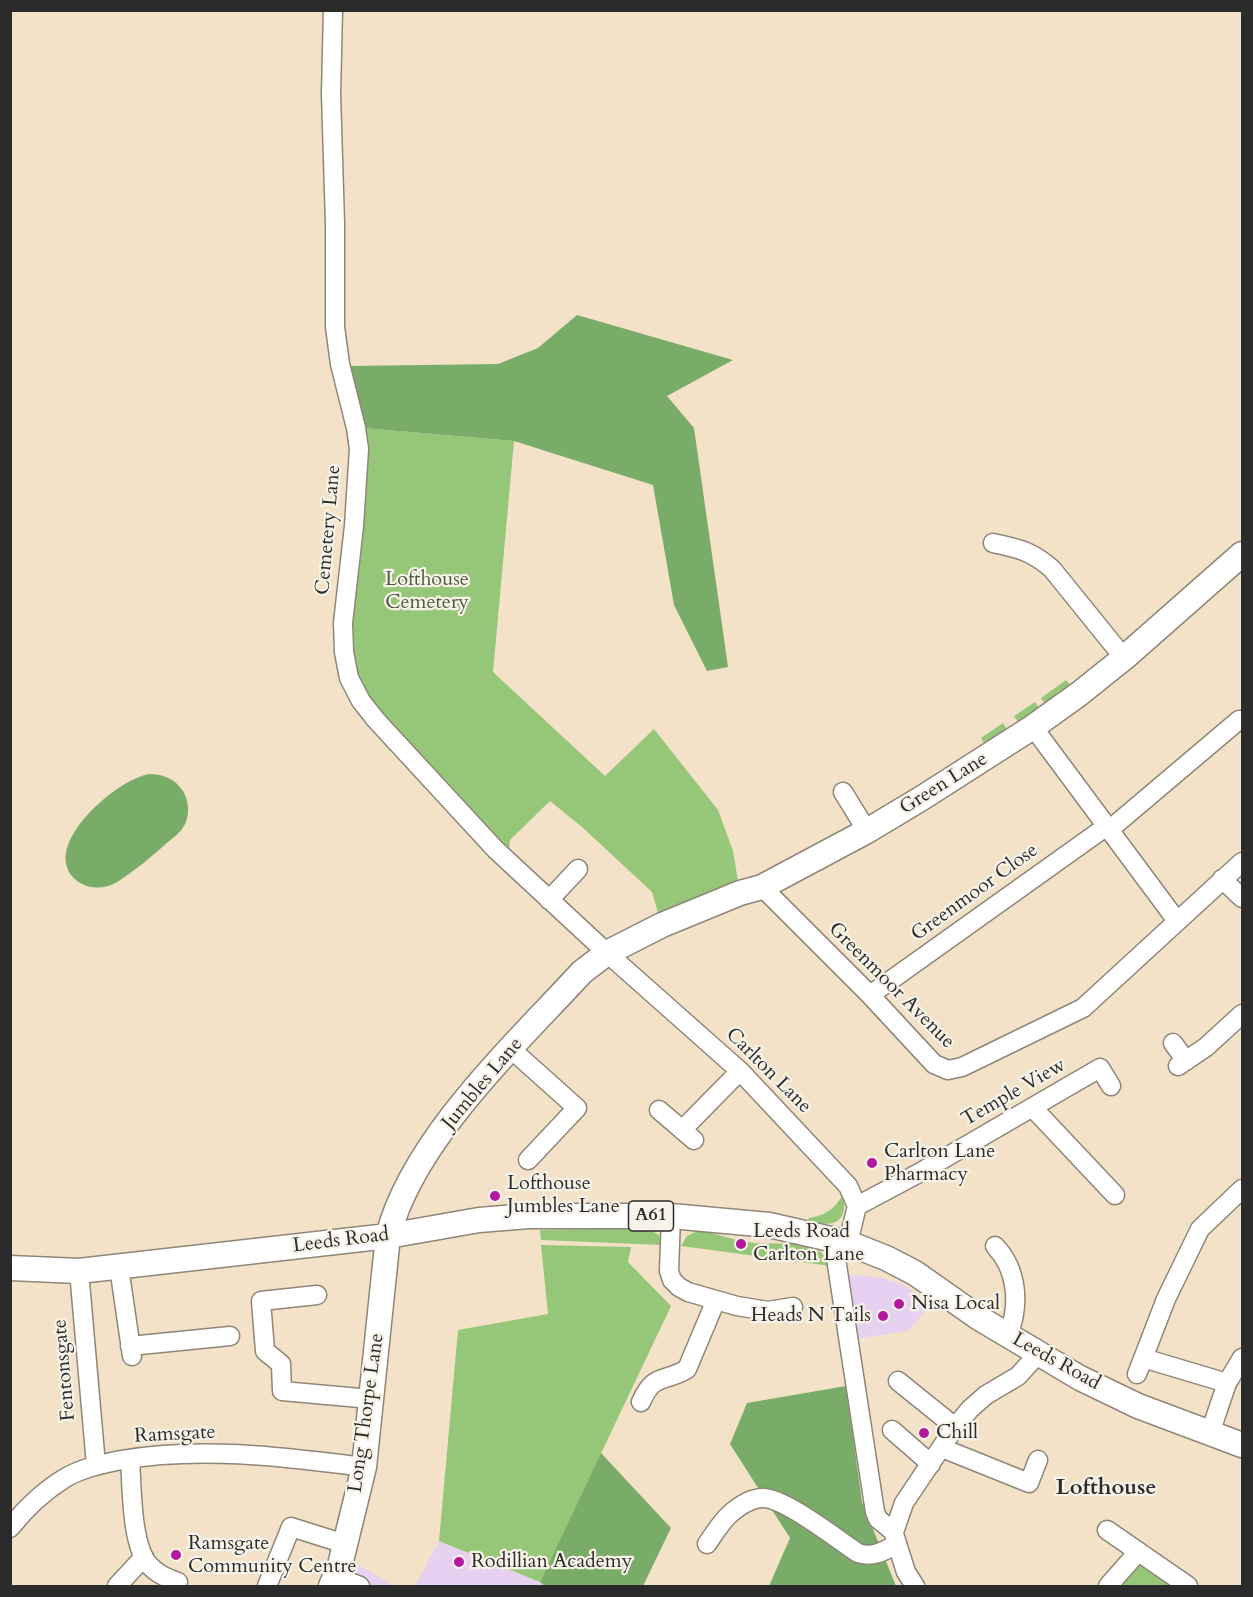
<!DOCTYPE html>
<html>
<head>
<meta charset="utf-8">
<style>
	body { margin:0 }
	#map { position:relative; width:1253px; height:1597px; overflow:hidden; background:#f3e2c7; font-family:Cardo,serif }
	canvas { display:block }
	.frame { position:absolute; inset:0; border:12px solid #2b2b2b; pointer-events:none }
</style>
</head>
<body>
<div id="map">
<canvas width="1253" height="1597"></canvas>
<div class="frame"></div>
</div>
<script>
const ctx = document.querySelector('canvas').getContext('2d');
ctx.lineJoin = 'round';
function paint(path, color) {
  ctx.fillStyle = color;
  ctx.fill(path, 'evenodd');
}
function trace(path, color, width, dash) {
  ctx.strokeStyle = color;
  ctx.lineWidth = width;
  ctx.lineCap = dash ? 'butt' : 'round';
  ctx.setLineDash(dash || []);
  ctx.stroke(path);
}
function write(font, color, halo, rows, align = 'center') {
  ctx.font = font + ' Cardo,serif';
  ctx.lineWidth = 4.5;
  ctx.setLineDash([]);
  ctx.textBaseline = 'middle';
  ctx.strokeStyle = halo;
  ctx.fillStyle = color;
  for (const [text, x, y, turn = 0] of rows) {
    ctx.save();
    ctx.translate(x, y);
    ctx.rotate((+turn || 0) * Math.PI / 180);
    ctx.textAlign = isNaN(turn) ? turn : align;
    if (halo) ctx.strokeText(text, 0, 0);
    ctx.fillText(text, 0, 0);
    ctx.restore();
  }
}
const built = new Path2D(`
	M828,1273L878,1277L903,1284L930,1304L909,1331L840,1341Z
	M439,1541L540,1582L545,1586H415Z
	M358,1565L395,1586H350Z`);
const green = new Path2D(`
	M364,428L514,441L493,672L605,776L654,729L718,810L733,851L738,881L659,916L652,892L582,827L550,801L510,840L509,849L391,724L363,688L356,673L352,655V616L368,462Z
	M1066,680L1073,689L1047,707L1041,698Z
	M1035,702L1041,711L1020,725L1014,716Z
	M1003,723L1009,733L987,748L981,738Z
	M843,1194C849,1223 833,1228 808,1221L809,1218C826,1215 835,1209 843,1194Z
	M647,1228L659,1235L662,1245L541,1240L540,1230Z
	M697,1231H703C720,1235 737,1241 755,1243C781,1246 818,1235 831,1266L681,1246L687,1236Z
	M541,1245L631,1247L628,1262L671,1306L540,1582L439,1541L458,1330L548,1314Z
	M1142,1563L1177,1586H1115L1134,1565Z`);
const forest = new Path2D(`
	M577,315L733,360L667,396L694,428L728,667L707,671L674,605L653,485L514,441L364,428L349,366L498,364L538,348Z
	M148,774C163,774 174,778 183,791C189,801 190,816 184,826C180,833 173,838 168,842C151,857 136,870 117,882C90,898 56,877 68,845C78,817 119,781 148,774Z
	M846,1386L862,1502L896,1586H769L790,1538L730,1444L747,1403Z
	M601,1453L671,1528L643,1586H545L540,1582Z`);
const minor = new Path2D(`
	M333,10L331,94L335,224V327L340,364L356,428L359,449L354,526L343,623L344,652L349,678L361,701L376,720L495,849L607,953L740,1071L848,1186L857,1206L848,1243
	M993,543C1019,549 1030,550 1052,569L1124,658
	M1033,727L1177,921
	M843,792L867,831
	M1109,830L1239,720H1242
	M1222,879L1242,898
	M762,887L870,995L934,1064L948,1070L962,1067L1083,1008L1242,862
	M549,900L578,869
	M870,995L1107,826
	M1173,1043L1186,1061
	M511,1049L577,1108L528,1160
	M1178,1066L1206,1047L1242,1014
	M1033,1108L1115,1195
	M659,1110L694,1140
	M682,1130L740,1071
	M857,1206L919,1173L1100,1068L1111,1086
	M671,1216L669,1271L672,1280L679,1287L688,1292L737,1306L768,1311L793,1307
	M833,1239L875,1512L878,1519L894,1532
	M995,1246C1018,1270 1020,1306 1008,1335
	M119,1267L132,1356
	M79,1271L96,1465
	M317,1295L261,1301L265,1351L281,1364L282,1391L371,1399
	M130,1346L230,1336
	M1143,1358L1227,1383L1210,1433
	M1137,1374L1166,1299L1200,1229L1242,1189
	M898,1381L955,1427
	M1227,1383L1242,1358
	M641,1402C654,1372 664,1383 687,1369L716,1300
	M892,1430L931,1464
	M942,1448L1029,1483L1038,1460
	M130,1459C132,1487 131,1545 149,1565C157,1574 167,1578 178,1582L176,1586
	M10,1528C25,1509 44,1491 65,1478C82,1468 102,1464 121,1460C201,1446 284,1457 364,1467
	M1107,1530L1188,1586
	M894,1532L904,1503L955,1427L970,1409L986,1395L1018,1376L1038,1354
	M894,1534L906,1572L915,1586
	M707,1544C714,1534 721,1522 730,1514C738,1507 751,1498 763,1498C785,1498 838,1540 858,1553C873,1558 884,1551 897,1544
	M335,1576L360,1586
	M117,1586L144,1557
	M267,1586L291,1527L345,1544
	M1108,1586L1138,1552`);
const major = new Path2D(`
	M10,1268L79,1271L388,1236L479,1220L529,1216H671L769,1225L848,1243L886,1258L915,1273L979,1318L1080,1378L1138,1406L1242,1445
	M331,1586L340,1565L364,1467L388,1236C413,1139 515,1045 582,972L607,953L662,925L740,893L762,887L867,831L922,798L1033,727L1079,694L1124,658L1242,554`);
const markers = [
	[872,1163,6,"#b5179e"],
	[495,1196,6,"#b5179e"],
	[741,1244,6,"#b5179e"],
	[899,1304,6,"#b5179e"],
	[883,1316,6,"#b5179e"],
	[924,1433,6,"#b5179e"],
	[176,1555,6,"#b5179e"],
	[459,1562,6,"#b5179e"]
];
const shields = [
	[651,1216,45]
];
const shieldNames = [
	["A61",651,1216]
];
const streetNames = [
	["Cemetery Lane",329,530,-85],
	["Green Lane",944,784,-32],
	["Greenmoor Close",975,893,-36],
	["Greenmoor Avenue",891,986,45],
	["Carlton Lane",768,1071,45],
	["Jumbles Lane",483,1084,-50],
	["Temple View",1014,1093,-30],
	["Leeds Road",341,1241,-7],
	["Leeds Road",1056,1362,29],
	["Fentonsgate",65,1370,-95],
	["Long Thorpe Lane",367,1413,-82],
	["Ramsgate",175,1435,-3]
];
const parkNames = [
	["Lofthouse",427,580],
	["Cemetery",427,603]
];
const poiNames = [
	["Carlton Lane",884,1152],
	["Pharmacy",884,1175],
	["Lofthouse",507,1184],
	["Jumbles Lane",507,1207],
	["Leeds Road",753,1232],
	["Carlton Lane",753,1255],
	["Nisa Local",911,1304],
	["Heads N Tails",871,1316,"right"],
	["Chill",936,1433],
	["Ramsgate",188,1544],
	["Community Centre",188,1567],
	["Rodillian Academy",471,1562]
];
const quarterNames = [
	["Lofthouse",1106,1489]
];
paint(built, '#e6d2f0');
paint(green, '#96c778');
paint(forest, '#78ac68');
trace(minor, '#8f8679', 21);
trace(major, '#8f8679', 27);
trace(minor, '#fff', 18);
trace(major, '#fff', 24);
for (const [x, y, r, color] of markers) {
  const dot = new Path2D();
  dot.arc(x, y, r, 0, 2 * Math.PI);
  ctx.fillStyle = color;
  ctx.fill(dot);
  trace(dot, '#f7f3e8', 2);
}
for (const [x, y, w] of shields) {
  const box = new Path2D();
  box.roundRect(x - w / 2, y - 15, w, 30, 4.5);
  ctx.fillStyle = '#f7f3e8';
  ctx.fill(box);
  trace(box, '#2b2b2b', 1.5);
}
write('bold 18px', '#2b2b2b', null, shieldNames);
write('20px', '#2b2b2b', '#f7f3e8', streetNames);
write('20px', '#4b5a42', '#f7f3e8', parkNames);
write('20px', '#2b2b2b', '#f7f3e8', poiNames, 'left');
write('bold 22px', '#2b2b2b', '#f7f3e8', quarterNames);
</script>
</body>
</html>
